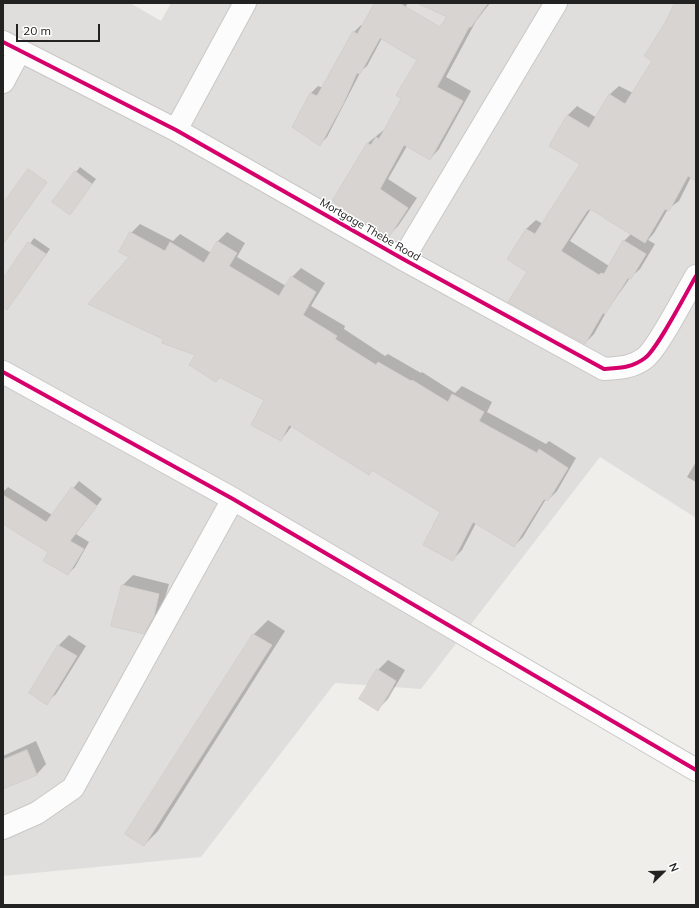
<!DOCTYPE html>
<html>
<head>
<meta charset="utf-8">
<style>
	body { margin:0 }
	#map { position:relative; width:699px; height:908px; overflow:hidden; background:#f0eeeb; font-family:Mulish,sans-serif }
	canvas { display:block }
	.frame { position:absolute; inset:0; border:4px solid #222; pointer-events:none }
	.north { position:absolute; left:643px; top:852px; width:40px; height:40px; -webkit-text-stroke:3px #fff; paint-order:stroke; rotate:67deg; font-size:11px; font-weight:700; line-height:16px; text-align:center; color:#222 }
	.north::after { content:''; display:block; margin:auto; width:14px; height:18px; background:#222; clip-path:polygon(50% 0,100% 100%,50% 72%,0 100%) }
	.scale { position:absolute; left:16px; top:24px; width:84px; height:18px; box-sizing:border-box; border:2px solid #222; border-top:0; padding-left:5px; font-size:12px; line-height:14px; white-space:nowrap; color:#222; -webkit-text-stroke:3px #fff; paint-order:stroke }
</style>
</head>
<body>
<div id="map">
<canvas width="699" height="908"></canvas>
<div class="frame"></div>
<div class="north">N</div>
<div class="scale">20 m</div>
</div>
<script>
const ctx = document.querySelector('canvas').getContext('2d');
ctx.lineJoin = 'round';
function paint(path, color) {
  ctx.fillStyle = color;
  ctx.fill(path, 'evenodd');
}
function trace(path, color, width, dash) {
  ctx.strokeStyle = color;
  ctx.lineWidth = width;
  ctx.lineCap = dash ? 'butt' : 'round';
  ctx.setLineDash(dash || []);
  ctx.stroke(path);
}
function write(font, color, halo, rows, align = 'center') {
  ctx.font = font + ' Mulish,sans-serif';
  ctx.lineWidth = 3;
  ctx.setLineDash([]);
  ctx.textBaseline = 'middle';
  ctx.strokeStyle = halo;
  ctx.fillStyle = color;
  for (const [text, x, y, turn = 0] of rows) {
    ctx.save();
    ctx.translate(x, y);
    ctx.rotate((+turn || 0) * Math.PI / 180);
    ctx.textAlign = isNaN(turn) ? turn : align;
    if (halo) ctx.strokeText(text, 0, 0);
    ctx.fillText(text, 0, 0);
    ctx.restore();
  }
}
const residential = new Path2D(`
	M3,3H130L161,21L171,3H696V518L600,457L421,689L335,683L201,857L3,876Z`);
const shadow = new Path2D(`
	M375,3H408L390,32L382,38L367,66L361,71L327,137L320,144L293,127L311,93L318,86L323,88L354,32L361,25L362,26Z
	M458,3H490L476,21L446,77L471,91L439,149L430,159L407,146L388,179L417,198L398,226L389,235L333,200L368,143L386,128Z
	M677,3H696V176L691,177L679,201L668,209L654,233L648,240L655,244L640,269L630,278L608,309L594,334L585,343L528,272L508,259L526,229L536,220L543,224L582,163L567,116L577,106L597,118L609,95L619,86L633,93L653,61L666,24ZM591,209L631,234L624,241L609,266L570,241Z
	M80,167L96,179L70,213L76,172Z
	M140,224L173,241L180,234L211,253L218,241L227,232L245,243L237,257L286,286L292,277L301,268L325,283L311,306L345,326L344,329L385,356L388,354L421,373L422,372L455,393L462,386L492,402L487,412L546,444L549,441L576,458L557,491L548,500L546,499L523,537L514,546L476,523L462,550L453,559L441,512L373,470L369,473L292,426L281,440L265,400L220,377L216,381L196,355L164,339L130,256L131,233Z
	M34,238L50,249L11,303L3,306V281Z
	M696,462V482L687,477Z
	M79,481L102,499L76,534L89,542L75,567L68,574L49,552L3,523V492L8,487L52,515Z
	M133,575L169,584L163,605L154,623L144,633L123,585Z
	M268,620L285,631L158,831L144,845L127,834L254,634Z
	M69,635L86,646L56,694L46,703L30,693L59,645Z
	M388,660L405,670L388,699L378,709V670Z
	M36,741L46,764L37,774L3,788V756Z`);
const building = new Path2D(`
	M375,3H399L440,27L447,17L417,3H488L471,27H469L437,87L463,101L430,160L404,145L380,189L408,208L389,237L332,201L367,143L371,145L376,137L379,139L401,99L396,95L417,60L380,38L360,74L357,73L343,104L320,146L292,127L310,93L317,96L353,31L357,34Z
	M675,3H696V181L688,176L669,211L665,209L645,243L590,209L587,211L561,251L599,275L601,273L604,274L623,240L646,254L631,279L628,278L605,314L603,313L585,344L508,302L527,272L507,259L526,229L535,234L580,164L549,146L567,115L589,128L609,94L625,104L652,61L644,56L665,23Z
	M28,169L47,182L3,244V204Z
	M75,171L92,184L70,215L52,202Z
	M130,232L165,251L170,242L204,263L217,241L237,253L229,266L279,296L291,276L316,292L303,315L337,336L335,339L376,365L378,362L411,381L412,380L448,402L452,394L484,412L479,421L537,453L539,449L568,468L548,501L544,499L514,547L473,522L453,561L423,545L440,512L372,470L369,475L289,425L281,441L251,425L264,400L219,377L216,382L189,365L195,355L162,343L163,339L88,304L129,257L119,252Z
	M28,242L46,254L7,310L3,307V279Z
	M72,487L97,506L70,541L84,549L68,575L43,561L48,552L3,524V495L46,522Z
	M122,585L159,594L154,616L144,634L111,626Z
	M253,634L272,645L144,846L125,834Z
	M58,645L77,656L47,705L29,693Z
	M377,669L396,681L378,711L359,699Z
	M27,750L37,775L3,789V760Z`);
const minor = new Path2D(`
	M3,42L176,130L403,259L604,369C619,368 632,368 645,358C658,348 686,293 696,276
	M3,82L19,52
	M176,130L245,3
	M403,259L556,3
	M3,372L233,499L696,770
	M3,828L37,813L73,788L233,499`);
const cycleway = new Path2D(`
	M3,42L176,130L403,259L604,369C619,368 632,368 645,358C658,348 686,293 696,276
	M3,372L233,499L696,770`);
const streetNames = [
	["Mortgage Thebe Road",370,230,30]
];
paint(residential, '#dfdedc');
paint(shadow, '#0003');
paint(building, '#d7d4d2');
trace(building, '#d3d0cc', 1);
trace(minor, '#c9c8c7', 24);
trace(minor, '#fdfcfc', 22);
trace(cycleway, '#d6006c', 4);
write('11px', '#222', '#fff', streetNames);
</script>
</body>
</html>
